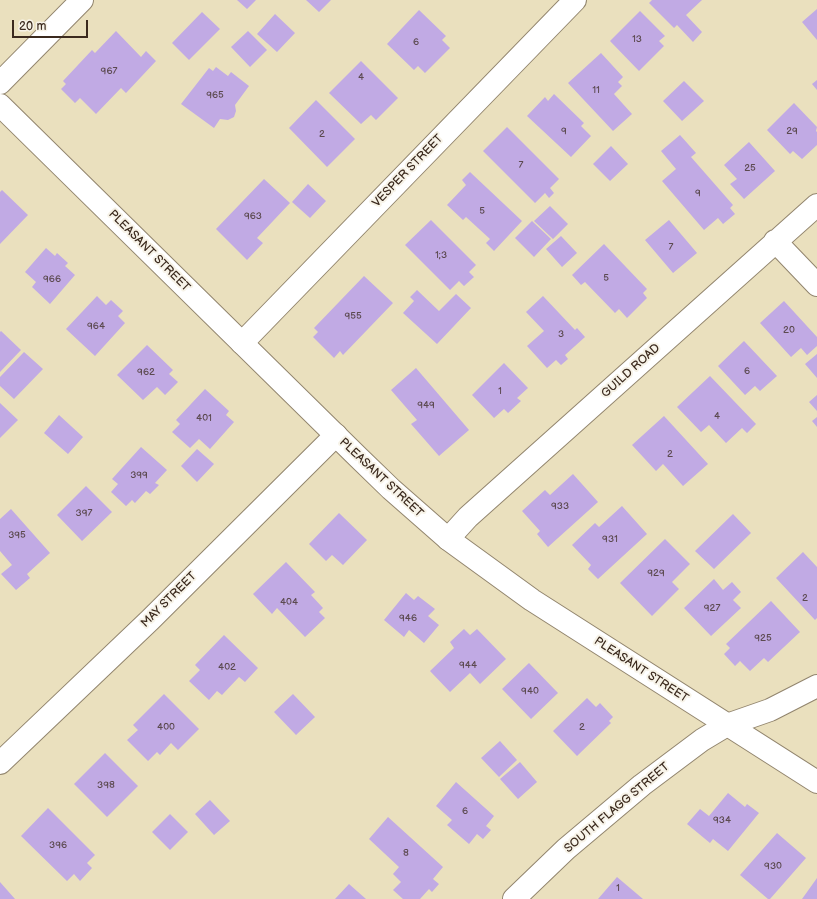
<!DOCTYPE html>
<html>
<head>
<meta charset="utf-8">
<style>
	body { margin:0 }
	#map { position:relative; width:817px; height:899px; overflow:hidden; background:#eae0be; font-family:"Balsamiq Sans",sans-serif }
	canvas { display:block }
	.scale { position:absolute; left:12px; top:20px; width:76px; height:18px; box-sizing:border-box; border:2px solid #3b2a1e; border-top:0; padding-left:5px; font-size:12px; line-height:14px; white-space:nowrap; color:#3b2a1e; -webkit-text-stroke:3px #f7f3e8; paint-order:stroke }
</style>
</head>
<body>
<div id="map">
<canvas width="817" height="899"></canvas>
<div class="scale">20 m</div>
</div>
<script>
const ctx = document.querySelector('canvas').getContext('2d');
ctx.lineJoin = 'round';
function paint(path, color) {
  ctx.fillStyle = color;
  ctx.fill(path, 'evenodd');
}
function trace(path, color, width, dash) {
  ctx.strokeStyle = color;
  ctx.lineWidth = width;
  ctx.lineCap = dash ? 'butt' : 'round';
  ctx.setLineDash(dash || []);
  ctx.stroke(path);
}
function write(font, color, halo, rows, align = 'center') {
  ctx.font = font + ' "Balsamiq Sans",sans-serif';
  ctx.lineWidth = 4;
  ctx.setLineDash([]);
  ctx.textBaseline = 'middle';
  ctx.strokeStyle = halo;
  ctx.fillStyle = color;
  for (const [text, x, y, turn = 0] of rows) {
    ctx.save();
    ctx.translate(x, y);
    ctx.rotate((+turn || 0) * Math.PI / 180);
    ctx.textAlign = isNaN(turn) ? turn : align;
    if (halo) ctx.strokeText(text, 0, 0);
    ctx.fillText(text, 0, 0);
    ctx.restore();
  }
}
const building = new Path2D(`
	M237,0H256L247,9Z
	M306,0H331L319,12Z
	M652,0H702L686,15L702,32L693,42L677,25L674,28L649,3Z
	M817,9V40L802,22Z
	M419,10L446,36L442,40L450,48L425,73L418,66L414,70L387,44Z
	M640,11L665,36L659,41L664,46L639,71L610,41Z
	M202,12L220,29L189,60L172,43Z
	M275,14L295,33L277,52L257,34Z
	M116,31L141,57L146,51L156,61L126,93L121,88L96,114L80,98L75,103L61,89L66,84L63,81L92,50L95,53Z
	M248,31L267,50L250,67L231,47Z
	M601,53L623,77L618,82L622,86L614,94L632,114L613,131L568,83Z
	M361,61L398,98L376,120L371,115L361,124L329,93Z
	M216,67L228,76L231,72L249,86L235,105L236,111L234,117L228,120L220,119L214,128L181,104L209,68L213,71Z
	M817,80V90L812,84Z
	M684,81L704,101L682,121L663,101Z
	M554,94L584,123L581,126L591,136L571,157L527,116L545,97L548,101Z
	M316,100L355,139L327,167L289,128Z
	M794,103L817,127L816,131L817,132V145L802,159L793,151L790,154L767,130Z
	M507,127L559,179L550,188L554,193L549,198L545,193L535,203L483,151Z
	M680,135L696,153L691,157L733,205L730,208L735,214L723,224L718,218L704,230L662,181L676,169L661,151Z
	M749,142L775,171L744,199L730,184L737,179L724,165Z
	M611,146L628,164L610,181L593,164Z
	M470,172L522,221L494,251L486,243L490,239L466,217L463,220L447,205L466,185L462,180Z
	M264,179L290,203L257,238L263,243L247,260L216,229Z
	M308,184L326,201L310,218L292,202Z
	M2,190L28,215L0,244V192Z
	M550,206L568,224L553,239L534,221Z
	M431,220L476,265L469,272L474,277L464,286L459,281L450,290L405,245Z
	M669,220L697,253L673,273L645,240Z
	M532,221L551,239L534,257L515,238Z
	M561,236L577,253L562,267L546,249Z
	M604,244L647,289L643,293L647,298L627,318L619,309L615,313L585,282L581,285L572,275Z
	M46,248L55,256L57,253L68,263L65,266L75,275L50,304L32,287L36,282L25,272Z
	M364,276L393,303L343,355L340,351L334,358L313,337L318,332L314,328Z
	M417,290L439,311L456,294L471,308L437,344L403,313L414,301L410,297Z
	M97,296L106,305L111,300L123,311L118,316L125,323L95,356L66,329Z
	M543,296L575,330L577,328L585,337L565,355L568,359L561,365L556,360L547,368L527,346L544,331L526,312Z
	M784,301L817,337V346L807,355L801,348L791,357L760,323Z
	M1,331L21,350L0,372V332Z
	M744,341L777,376L760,391L755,386L745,395L718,366Z
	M147,345L173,370L169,374L178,382L165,395L157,387L143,400L117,375Z
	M24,352L43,369L14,399L0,386V377Z
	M817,354V378L805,364Z
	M504,363L528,388L517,398L521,401L508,413L504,409L494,418L472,395Z
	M416,368L469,430L439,456L411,424L417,420L391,390Z
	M710,376L756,424L747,433L742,428L726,443L709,425L701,432L677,407Z
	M205,389L229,411L226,415L234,422L210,449L199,439L190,448L172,432L180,424L176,420Z
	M817,395V411L809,402Z
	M0,403L18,420L0,438Z
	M59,415L83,437L68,454L44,433Z
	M664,416L708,464L683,486L663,464L656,471L632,445Z
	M817,417V427L812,421Z
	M141,447L167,470L155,483L159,485L150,494L146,491L135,503L132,500L126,506L111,492L118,484L112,479Z
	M197,449L214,464L197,482L181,466Z
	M573,474L598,502L548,547L537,534L540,531L522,511L545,490L550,495Z
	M86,486L112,512L82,541L57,515Z
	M622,506L647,534L598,579L588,569L591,565L572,545L595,523L599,527Z
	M11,509L50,553L27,574L30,578L16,590L1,574L12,565L0,551V519Z
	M339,513L367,540L343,565L332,555L326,561L309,544Z
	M733,514L751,533L714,569L695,551Z
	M665,539L690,564L672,582L679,589L652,616L620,583Z
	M803,552L817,567V618L815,620L776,578Z
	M286,562L315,592L311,595L323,608L319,612L325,618L305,637L277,608L272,614L253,594Z
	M714,579L723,590L732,582L741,592L733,600L741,608L711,636L684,608Z
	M406,593L414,600L418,596L435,609L428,616L439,625L424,643L409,630L404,637L384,620Z
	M771,601L800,632L768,662L764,658L750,671L740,661L735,666L724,654L730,648L726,644Z
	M464,629L470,635L477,629L506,659L480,684L470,673L450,692L430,671L454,648L450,642Z
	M224,635L258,668L245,682L239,677L222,695L217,691L209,700L189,681L200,670L195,665Z
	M529,663L558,693L531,719L502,689Z
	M164,694L199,729L178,750L171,743L160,755L157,752L148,761L127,740L138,730L133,725Z
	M293,694L315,717L296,735L274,712Z
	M587,698L596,707L600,703L613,717L609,721L611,723L577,756L553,731Z
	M500,741L517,760L499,777L481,758Z
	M105,753L138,786L107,817L74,784Z
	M520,762L537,782L518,799L500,779Z
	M456,782L494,816L486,826L491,830L483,839L477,834L469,844L447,825L452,820L436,806Z
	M728,793L745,807L747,804L759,813L728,851L713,839L710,843L687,824L700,809L709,816Z
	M210,800L230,821L214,835L195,814Z
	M48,808L95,855L87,863L92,868L80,881L74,874L67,881L21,836Z
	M170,814L188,832L170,850L152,832Z
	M388,817L443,867L433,879L439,884L432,892L429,889L420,899H403L393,890L401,882L393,874L399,867L369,839Z
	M777,833L806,858L770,899H768L740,875Z
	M617,877L643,899H598Z
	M817,878V899H802Z
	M0,882L15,899H0Z
	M349,884L366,899H335Z`);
const minor = new Path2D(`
	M0,83L82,0
	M775,241L817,285
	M242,343L575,0
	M448,539L468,517L817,205
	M0,763L150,620L336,435
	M514,899L566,849L642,785L702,740L727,725L770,710L817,686`);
const major = new Path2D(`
	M0,105L359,458L391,489L448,539L532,600L817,782`);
const numberNames = [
	["13",637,39],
	["6",416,42],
	["967",109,71],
	["4",361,77],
	["11",596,90],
	["965",215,95],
	["9",564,131],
	["29",792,131],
	["2",322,134],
	["7",521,165],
	["25",750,168],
	["9",698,193],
	["5",482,211],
	["963",253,216],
	["7",671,247],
	["1;3",441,255],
	["5",606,278],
	["966",52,279],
	["955",353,316],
	["964",96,326],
	["20",789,330],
	["3",561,334],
	["6",747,371],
	["962",146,372],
	["1",500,391],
	["949",426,405],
	["4",717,416],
	["401",204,418],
	["2",670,454],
	["399",139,475],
	["933",560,506],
	["397",84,513],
	["395",17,535],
	["931",610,539],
	["929",656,573],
	["2",805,598],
	["404",289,602],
	["927",712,608],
	["946",408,618],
	["925",763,638],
	["944",468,665],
	["402",227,667],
	["940",530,691],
	["400",166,727],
	["2",582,727],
	["398",106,785],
	["6",465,811],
	["934",722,820],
	["396",58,845],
	["8",406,853],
	["930",773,866],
	["1",618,888]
];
const streetNames = [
	["VESPER STREET",408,171,-46],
	["PLEASANT STREET",149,251,45],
	["GUILD ROAD",631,371,-42],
	["PLEASANT STREET",381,478,43],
	["MAY STREET",169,600,-45],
	["PLEASANT STREET",641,670,33],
	["SOUTH FLAGG STREET",617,808,-40]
];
paint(building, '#c1aae4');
trace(minor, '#92856e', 24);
trace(major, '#92856e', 24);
trace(minor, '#fff', 22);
trace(major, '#fff', 22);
write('10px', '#5c4a50', null, numberNames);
write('12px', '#3b2a1e', '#f7f3e8', streetNames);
</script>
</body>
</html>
